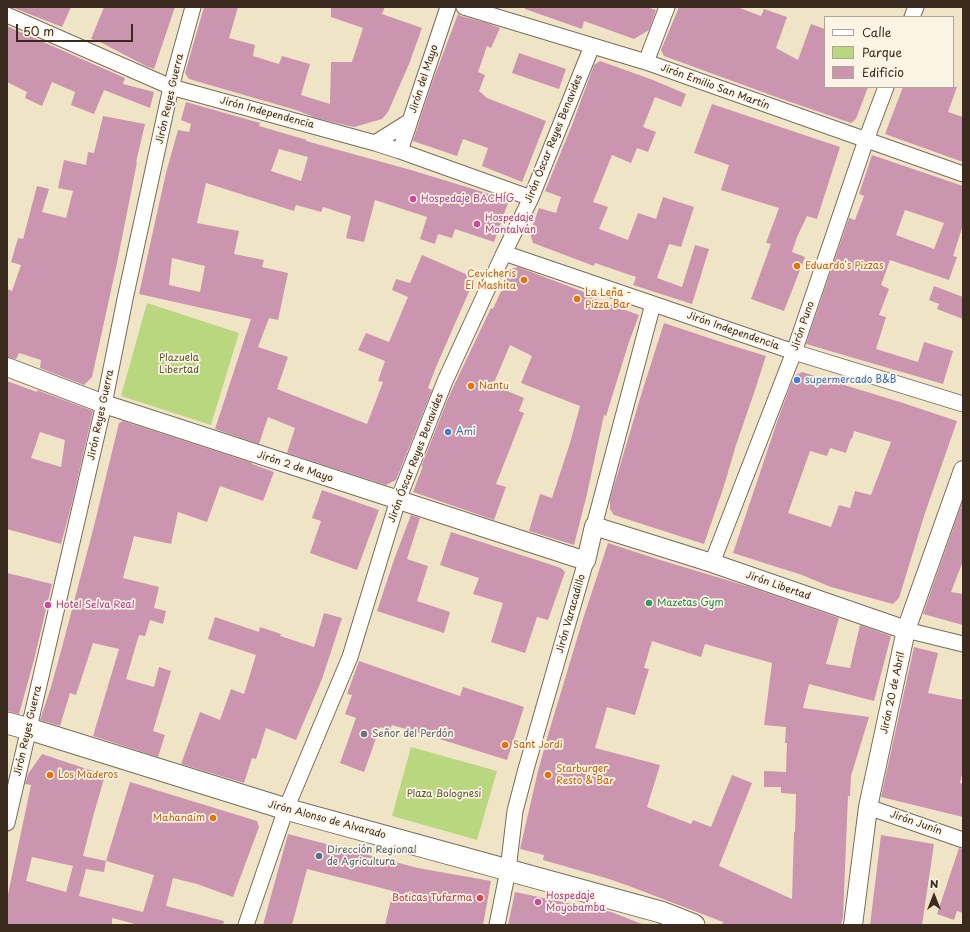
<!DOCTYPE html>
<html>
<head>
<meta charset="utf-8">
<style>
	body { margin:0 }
	#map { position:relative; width:970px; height:932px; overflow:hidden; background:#f0e4c7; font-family:"Playpen Sans",sans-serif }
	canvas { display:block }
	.frame { position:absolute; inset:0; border:8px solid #3b2a1e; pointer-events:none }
	.legend { position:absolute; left:824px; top:16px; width:130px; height:72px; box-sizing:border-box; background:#fcf5e5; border:1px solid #afa495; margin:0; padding:5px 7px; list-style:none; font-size:12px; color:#3b2a1e }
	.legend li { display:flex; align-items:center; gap:8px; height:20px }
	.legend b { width:20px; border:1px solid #afa495 }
	.north { position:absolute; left:914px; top:876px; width:40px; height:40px; -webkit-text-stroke:3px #fcf5e5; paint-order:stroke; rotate:0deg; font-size:11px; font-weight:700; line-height:16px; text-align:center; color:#3b2a1e }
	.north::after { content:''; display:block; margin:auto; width:14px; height:18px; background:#3b2a1e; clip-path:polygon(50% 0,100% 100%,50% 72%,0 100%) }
	.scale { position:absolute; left:16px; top:24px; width:117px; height:18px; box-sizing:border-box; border:2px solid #3b2a1e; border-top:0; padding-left:5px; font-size:12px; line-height:14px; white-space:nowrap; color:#3b2a1e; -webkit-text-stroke:3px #fcf5e5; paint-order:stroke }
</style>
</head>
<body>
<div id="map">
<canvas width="970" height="932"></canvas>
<div class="frame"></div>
<ul class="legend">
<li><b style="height:5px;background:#fff"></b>Calle</li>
<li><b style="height:11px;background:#b9d77e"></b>Parque</li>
<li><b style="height:11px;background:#cc95af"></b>Edificio</li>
</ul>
<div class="north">N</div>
<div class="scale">50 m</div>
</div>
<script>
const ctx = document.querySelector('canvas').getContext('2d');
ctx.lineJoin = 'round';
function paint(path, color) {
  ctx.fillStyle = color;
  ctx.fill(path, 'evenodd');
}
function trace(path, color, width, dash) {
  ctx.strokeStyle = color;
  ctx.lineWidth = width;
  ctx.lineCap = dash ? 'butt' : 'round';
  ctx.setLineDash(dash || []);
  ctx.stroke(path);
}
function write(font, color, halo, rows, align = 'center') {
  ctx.font = font + ' "Playpen Sans",sans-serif';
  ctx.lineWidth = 3.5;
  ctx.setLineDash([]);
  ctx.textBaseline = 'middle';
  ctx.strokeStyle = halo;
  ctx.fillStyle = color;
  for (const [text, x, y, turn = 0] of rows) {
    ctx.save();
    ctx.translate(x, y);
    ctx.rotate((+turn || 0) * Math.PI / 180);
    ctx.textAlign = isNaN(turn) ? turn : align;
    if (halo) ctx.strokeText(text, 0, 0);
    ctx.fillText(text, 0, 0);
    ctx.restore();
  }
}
const green = new Path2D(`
	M147,303L239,333L211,425L121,396Z
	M411,747L497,771L477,840L392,816Z`);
const building = new Path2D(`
	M13,7H71L62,27L14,8Z
	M104,7H175L154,69L146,66L98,41L91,39Z
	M204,7H238L229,38L255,45L253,56L279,64L282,56L310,64L301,95L330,104L331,62H352L363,28L331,17V7H385L382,14L422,28L409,64L388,112L382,119L354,127L349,126L316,118L296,110L189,79L185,73Z
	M525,7H647L656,10L649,30L634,39L584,21L582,29L525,9Z
	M679,7H737L761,16L764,9L787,17L776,48L798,60L811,24L825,29V87H868L856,119L851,123L779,98L664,56L661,50Z
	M458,14L461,16L487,23L500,28L491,48L487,46L478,72L485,75L479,91L487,98L546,121L522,182L482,166L488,148L463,139L457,156L413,141L432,83Z
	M7,26L125,78L123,84L154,92L150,108L104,90L94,114L71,105L75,92L52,82L42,106L25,98L27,92L7,82Z
	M519,53L566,69L559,89L512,73Z
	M600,61L653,80L686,94L681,107L655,97L643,127L656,132L648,152L637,148L631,163L612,155L593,202L608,207L599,229L628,240L638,213L656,219L663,197L694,207L681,247L669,244L657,278L682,287L695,245L709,249L692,304L633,285L636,277L595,263L594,266L533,243L530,233L539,208L556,213L561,197L545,191L572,125L594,65Z
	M903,87H957L948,112L963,117V162L885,134Z
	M186,102L260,123L259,126L307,140L306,141L411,170L509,200L494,242L455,229L452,238L438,234L435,244L420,239L427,217L375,200L364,242L346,238L351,216L323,207L321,212L296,205L294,211L206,183L197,223L239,231L234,254L264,260L262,267L288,273L278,320L269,318L258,347L288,357L277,389L367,424L383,382L378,381L385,361L358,350L366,333L389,342L408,297L392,290L396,279L410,283L422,255L475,278L436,367L428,388L432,390L396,480L386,485L287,453L295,428L268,417L259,444L215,429L251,319L139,294L166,173L178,130L189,132L191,124L181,120ZM279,149L308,157L301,181L271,171ZM172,258L205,266L200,292L169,285Z
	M712,104L840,147L817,219L807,216L797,237L792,252L805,257L784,311L751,299L771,244L766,243L779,208L721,190L729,165L694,153Z
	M103,116L145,124L136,162H137L117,263L92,377L84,385L40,368L41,360L19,353L16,359L7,357V289L12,291L21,265L11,262L18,238L23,239L37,186L49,189L42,212L66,218L73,191L58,188L64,160L86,165L88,152L94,153Z
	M872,155L963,186V225L953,256L957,257L949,280L890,260L881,285L889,289L879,315L886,317L876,349L918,362L924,342L953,351L943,384L806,344L849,218L855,220L864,196L859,194ZM905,210L944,223L934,249L896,235Z
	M518,267L584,292L593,295L592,298L639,315L629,342L606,416L604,415L587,494L574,545L529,531L540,494L552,498L570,443L580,406L521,383L532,356L510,345L493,385L524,398L519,411L524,413L496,484L506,487L494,520L413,492L423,466L421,467L449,396L491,308L493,309L511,269Z
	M934,286L963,297V319L937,309L939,304L929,300Z
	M664,323L727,344L766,356L753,396L736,445L723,489L704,544L614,515L610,509V499L642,392Z
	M802,372L903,403L957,421L925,513L899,598L893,604L831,587L802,575L733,553L778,419L794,376ZM854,431L891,442L871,495L855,491L850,508L839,505L831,527L788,513L810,451L827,456L830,448L846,453L851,438L852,439Z
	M7,381L37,392V390L93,411L71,507L61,544L7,529ZM40,432L65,440L61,467L31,458Z
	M123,421L252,463V464L274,472L263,501L220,486L207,522L178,512L171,544L134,536L123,578L159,587L154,608L166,611L163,624L150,620L145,636L139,635L126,679L154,687L159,667L171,671L153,731L165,735L158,757L93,736L119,649L93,643L76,695L70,693L60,726L40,720L51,687L61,651L94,526L119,423Z
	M322,490L379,510L357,570L310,553L321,521L312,518Z
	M962,503L963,561L951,592L963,594V625L923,614Z
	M411,515L420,518L407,559L428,566L417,601L450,612L444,633L377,611L395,557Z
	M451,532L561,568L565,572L548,620L537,617L525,653L491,642L503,603L473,594L479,578L440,565Z
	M608,543L657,559L750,587L839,618L826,664L850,668L860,625L891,636L874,701L809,684L803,708L869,717L851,776L850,796H848L843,917L841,925H722L723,922L629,886L606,878L543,860L544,855L520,849L538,771L548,735L583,619ZM652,641L701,657L705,644L772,663L764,725L786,727L785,743H787L786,772L764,771V787H781V793L796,794L795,832H794L792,899L719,866L752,783L732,775L711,827L693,820L691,824L647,807L660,765L595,748L607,707L635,715L649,669L644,668Z
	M7,573L52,584L34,660L19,714L7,711Z
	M324,613L342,618L322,679L296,740L266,728L256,759L252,758L244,783L181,764L200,712L220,720L231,689L244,694L256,655L208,639L215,617L259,632L260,627L281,634L280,636L314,647Z
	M914,647L938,653L928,693L963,700V770L960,783L963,784V817L881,797Z
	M359,661L460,696L463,687L524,707L507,760L446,741L392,725L390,730L380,727L364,772L340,763L356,718L345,714L352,695L347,694Z
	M42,754L105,775L93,817L83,856L106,861L130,782L257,821L259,827L233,897L197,884L173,878L166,906L224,921L223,925H139L112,918V925H7V899L31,785L25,784L28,774ZM32,857L73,866L66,892L26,881ZM106,861L154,875L143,912L79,896L86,869L104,872Z
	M288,834L418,868L491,881L483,925H385L393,891L307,869L292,925H263Z
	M881,835L934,844L922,925H870Z
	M959,848L963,849V913L957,911L954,920L937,914Z
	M515,892L611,912L642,924V925H508Z`);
const minor = new Path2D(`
	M464,7L646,62L963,174
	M7,15L171,87L375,143L400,151L531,198
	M912,17L916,7
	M646,62L667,7
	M375,143L410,121
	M400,151L448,7
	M504,253L794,352L963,404
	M594,526L653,304
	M712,563L794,352L866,140L886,87
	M906,630L963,644
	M868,807L963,840
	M7,823L104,404L125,299L171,87L193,7
	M246,925L286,809L350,657L398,500L445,381L504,253L531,198L592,46
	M497,925L508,870L515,811L526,769L586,561`);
const tertiary = new Path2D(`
	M7,367L104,404L586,561L594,526L712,563L906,630
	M853,925L868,807L906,630L963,470`);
const secondary = new Path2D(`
	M7,723L29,729L286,809L661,912L694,925`);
const markers = [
	[413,199,4,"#d1479c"],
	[477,224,4,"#d1479c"],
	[797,266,4,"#e8710a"],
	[524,280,4,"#e8710a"],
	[577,299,4,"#e8710a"],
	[797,380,4,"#3f7fe0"],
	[471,386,4,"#e8710a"],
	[448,432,4,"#3f7fe0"],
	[649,603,4,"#2e9e5b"],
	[48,605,4,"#d1479c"],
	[364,734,4,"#6b7280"],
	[505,745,4,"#e8710a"],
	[50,775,4,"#e8710a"],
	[548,775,4,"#e8710a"],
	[213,818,4,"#e8710a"],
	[319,856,4,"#5c6f8a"],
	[480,898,4,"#e0444e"],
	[538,902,4,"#d1479c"]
];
const streetNames = [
	["Jirón del Mayo",424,79,-72],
	["Jirón Emilio San Martín",715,87,20],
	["Jirón Reyes Guerra",170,99,-77],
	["Jirón Independencia",267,113,15],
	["Jirón Óscar Reyes Benavides",554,139,-68],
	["Jirón Puno",803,326,-71],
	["Jirón Independencia",733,331,19],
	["Jirón Reyes Guerra",101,415,-78],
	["Jirón Óscar Reyes Benavides",416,458,-69],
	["Jirón 2 de Mayo",295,467,18],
	["Jirón Libertad",778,586,19],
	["Jirón Varacadillo",571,614,-74],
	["Jirón 20 de Abril",893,693,-78],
	["Jirón Reyes Guerra",28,731,-77],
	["Jirón Alonso de Alvarado",327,820,15],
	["Jirón Junín",916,823,19]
];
const hotelNames = [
	["Hospedaje BACHÍG",421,199],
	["Hospedaje",485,218],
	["Montalván",485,230],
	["Hotel Selva Real",56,605],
	["Hospedaje",546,896],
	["Moyobamba",546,908]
];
const foodNames = [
	["Eduardo's Pizzas",805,266],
	["Cevicheris",516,274,"right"],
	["El Mashita",516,286,"right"],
	["La Leña -",585,293],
	["Pizza Bar",585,305],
	["Nantu",479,386],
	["Sant Jordi",513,745],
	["Starburger",556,769],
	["Resto & Bar",556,781],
	["Los Maderos",58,775],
	["Mahanaim",205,818,"right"]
];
const parkNames = [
	["Plazuela",179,358],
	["Libertad",179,370],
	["Plaza Bolognesi",444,794]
];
const shopNames = [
	["supermercado B&B",805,380],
	["Ami",456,432]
];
const leisureNames = [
	["Mazetas Gym",657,603]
];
const worshipNames = [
	["Señor del Perdón",372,734]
];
const serviceNames = [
	["Dirección Regional",327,850],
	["de Agricultura",327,862]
];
const healthNames = [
	["Boticas Tufarma",472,898]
];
paint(green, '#b9d77e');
paint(building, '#cc95af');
trace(minor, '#7a6b59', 17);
trace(tertiary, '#7a6b59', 20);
trace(secondary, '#7a6b59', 23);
trace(minor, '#fff', 15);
trace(tertiary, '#fff', 18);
trace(secondary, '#fff', 21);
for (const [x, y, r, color] of markers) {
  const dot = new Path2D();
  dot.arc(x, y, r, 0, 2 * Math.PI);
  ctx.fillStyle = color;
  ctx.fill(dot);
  trace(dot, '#fcf5e5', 1.5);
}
write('10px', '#3b2a1e', '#fcf5e5', streetNames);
write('10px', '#b23c85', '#fcf5e5', hotelNames, 'left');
write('10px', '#c56008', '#fcf5e5', foodNames, 'left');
write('10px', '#5a5536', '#fcf5e5', parkNames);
write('10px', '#366cbe', '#fcf5e5', shopNames, 'left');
write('10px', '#27864d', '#fcf5e5', leisureNames, 'left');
write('10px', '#5b616d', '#fcf5e5', worshipNames, 'left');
write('10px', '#4e5e75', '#fcf5e5', serviceNames, 'left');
write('10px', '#be3a42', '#fcf5e5', healthNames, 'right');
</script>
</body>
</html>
